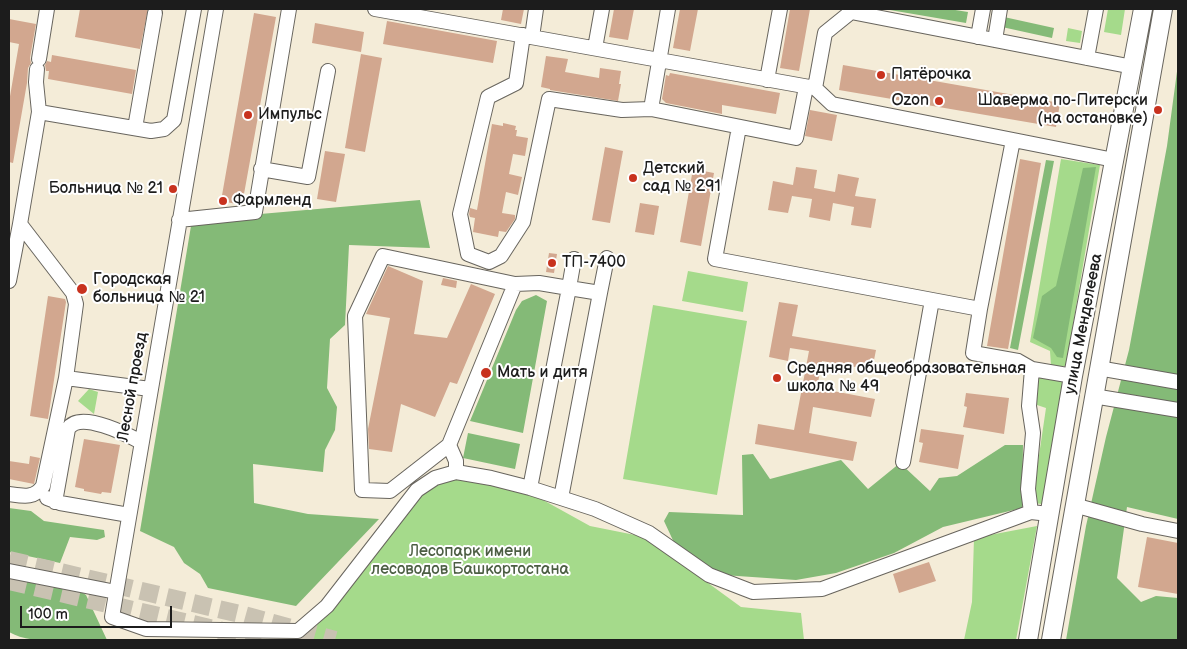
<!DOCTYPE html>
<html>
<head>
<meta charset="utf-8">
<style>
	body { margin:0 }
	#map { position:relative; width:1187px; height:649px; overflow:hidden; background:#f4ecd8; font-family:"Balsamiq Sans",sans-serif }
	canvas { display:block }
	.frame { position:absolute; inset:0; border:10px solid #1c1c1c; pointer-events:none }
	.scale { position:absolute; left:20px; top:606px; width:152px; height:22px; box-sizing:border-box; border:2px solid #1c1c1c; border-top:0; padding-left:6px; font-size:15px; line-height:18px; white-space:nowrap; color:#1c1c1c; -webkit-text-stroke:4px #fff; paint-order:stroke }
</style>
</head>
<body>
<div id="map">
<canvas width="1187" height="649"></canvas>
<div class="frame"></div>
<div class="scale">100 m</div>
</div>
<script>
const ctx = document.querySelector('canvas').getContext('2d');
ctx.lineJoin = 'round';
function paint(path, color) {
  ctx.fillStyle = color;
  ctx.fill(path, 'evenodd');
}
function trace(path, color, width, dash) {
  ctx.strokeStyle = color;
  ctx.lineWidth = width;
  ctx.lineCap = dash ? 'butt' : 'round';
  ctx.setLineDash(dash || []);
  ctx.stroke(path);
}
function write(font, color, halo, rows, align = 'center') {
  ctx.font = font + ' "Balsamiq Sans",sans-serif';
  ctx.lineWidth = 4;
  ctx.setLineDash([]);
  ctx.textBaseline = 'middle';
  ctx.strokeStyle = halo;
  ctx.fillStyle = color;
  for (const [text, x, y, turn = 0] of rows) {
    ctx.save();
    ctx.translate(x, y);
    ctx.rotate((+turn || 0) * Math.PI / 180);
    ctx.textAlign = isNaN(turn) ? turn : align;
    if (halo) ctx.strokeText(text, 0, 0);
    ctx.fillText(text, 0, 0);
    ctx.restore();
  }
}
const green = new Path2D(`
	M1108,9H1125L1121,35L1104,32Z
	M1068,28L1082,31L1080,43L1066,41Z
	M1061,159L1100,165L1066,366H1051L1050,351L1030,342Z
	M688,271L748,282L743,312L682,301Z
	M653,305L747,321L717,495L623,479Z
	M1036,373L1065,379L1042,504L1032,503L1046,408L1037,405L1033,400Z
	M89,389L98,392L94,414L78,401Z
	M450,477L525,490L590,526L645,537L741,607L801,613L804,640H305L421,495Z
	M1037,526L1016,640H964L972,602L974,538Z`);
const forest = new Path2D(`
	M884,9H949L968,12L966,23Z
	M1004,17L1054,28L1052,38L1002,27Z
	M1178,64V519L1127,507L1117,578L1141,602L1156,596L1178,598V640H1066L1086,526L1106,437L1129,350L1167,146Z
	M1046,160L1054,161L1018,350L1010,348Z
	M1096,167L1063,358L1057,357L1051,348L1033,338L1042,296L1056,286L1083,168Z
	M420,200L430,248L349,245L345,325L330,339L327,388L337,407L335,430L325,450L323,472L253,464L254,503L308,514L379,519L296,606L208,588L200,574L184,563L174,547L140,531L192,220Z
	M536,295L547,301L523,433L470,421L516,310L522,301Z
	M468,433L520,444L515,469L463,458Z
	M1005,445H1023L1022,508L943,527L894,553L836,573L796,580L723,575L677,549L664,521L669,512L743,515L742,455L753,454L770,479L841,460L868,489L900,463L930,491L939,478L957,476Z
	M9,508L31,511L44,521L104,530L105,537L97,540L70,537L60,563L9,552Z
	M9,576L80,591L86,595L107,640C79,640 33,646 9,632Z`);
const building = new Path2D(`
	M80,9H148L140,49L75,37Z
	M503,9H524L521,24L501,20Z
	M614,9H634L628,40L609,37Z
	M680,9H698L690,51L673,48Z
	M790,9H810L799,71L780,68Z
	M254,13L276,17L242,205L221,201Z
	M9,19L36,24L30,58L31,63L28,68L27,83L13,163L9,162V102L19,44L9,42Z
	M387,21L497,41L493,63L383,44Z
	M315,23L364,32L361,52L312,43Z
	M361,54L382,58L365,152L345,148Z
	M52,55L136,70L132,94L48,79L49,71H46L45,65L47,61L51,62Z
	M546,56L568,59L565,72L599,78L600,68L621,71L619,84H621L618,101L550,90V89L541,87Z
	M843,65L1060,103L1056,127L839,90Z
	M670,73L780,93L776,114L722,105V114L666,103L662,99L666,75L669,76Z
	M810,110L837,115L832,141L805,136Z
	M503,123L516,126L515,130H517L516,136L528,138L525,156L513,154L509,174L522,177L518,195L506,192L502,213L515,215V219L506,232L499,231L498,237L473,232L475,218L470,217L469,214L470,208L477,210L492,124L503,126Z
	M605,147L623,151L610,223L592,220Z
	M325,151L345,154L336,202L317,199Z
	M1020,159L1041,163L1008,349L987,346Z
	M796,167L817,170L814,188L835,192L838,174L859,178L855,196L876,199L871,228L851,225L854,207L833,203L830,221L809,217L812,199L792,196L788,213L768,210L773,181L793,185Z
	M693,169L714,173L701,246L680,242Z
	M640,203L659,206L654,235L635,232Z
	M549,253L557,254L554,273L546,272Z
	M388,266L423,281L414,334L447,338L471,284L495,294L457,384L450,382L435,417L401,404L392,452L369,449L368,429L390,318L366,314Z
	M443,278L457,281L456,288L441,285Z
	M48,296L65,299L66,302L48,419L30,416Z
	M779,302L798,305L792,336L876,350L872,370L822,361L817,388L875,399L871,417L813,407L809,433L857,442L853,461L755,444L758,424L794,430L809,351L790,348L788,361L769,357Z
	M966,393L1009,398L1004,434L963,427L967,407L964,406Z
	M921,429L964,435L958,469L919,462L923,443L919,442Z
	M84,439L120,445L111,493L102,492L101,494L84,491V489L75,487Z
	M30,456L40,458L34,484L9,479V461L29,464Z
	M1147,537L1178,543V594L1138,587Z
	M929,562L936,581L899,593L893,574Z`);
const majorTunnel = new Path2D(`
	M9,560L244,615L335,640
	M9,581L261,640`);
const minor = new Path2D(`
	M216,9L112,617L146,629L298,631L327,606L417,490L435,478L456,472L491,478L530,488L595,509L649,533L709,575L753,592L822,589L1031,512L1049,514
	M375,9L815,88L825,33L851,12L852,9
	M668,9L651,109L796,138L806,87
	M851,12L1133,67
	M523,35L516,83L488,97L460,214L468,254L489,262L501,256L523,222L549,99L622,110L651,109
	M532,37L536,9
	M978,37L983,9
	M995,40L1000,9
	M595,48L602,9
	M1087,58L1096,9
	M39,59L47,9
	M37,69L36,82L39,112L20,224L73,293L76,304L66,378L150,389
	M767,80L780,9
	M815,88L832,104L1114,160
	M39,112L151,131L164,129L174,120L194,9
	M739,127L715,259L980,309
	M135,128L155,13
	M1013,140L980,309L973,353L1018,361L1032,369L1073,376
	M261,169L308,177L328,71
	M179,220L255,212L289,9
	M9,281L20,224
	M600,293L607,258
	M1098,368L1178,382
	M1093,396L1178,410
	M449,445L390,491L362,490L355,316L383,256L515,284
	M903,462L932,300
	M456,472V461L449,445L515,284L539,283L569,288L574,259
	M530,488L569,288L600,293L561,498
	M9,494C23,496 34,499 43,486L66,378
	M47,498L60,503L129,515
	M55,502L68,429C79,410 126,434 141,442
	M1074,505L1142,524L1178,531
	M1031,512L1028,489L1033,433L1029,406L1032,369
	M9,571L116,592`);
const major = new Path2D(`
	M1028,640L1073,376L1143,9
	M1051,640L1163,9`);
const markers = [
	[881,75,5,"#c8321e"],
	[939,101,5,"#c8321e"],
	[1158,110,5,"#c8321e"],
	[248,115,5,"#c8321e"],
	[633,178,5,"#c8321e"],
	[173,189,5,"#c8321e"],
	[223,201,5,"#c8321e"],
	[552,263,5,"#c8321e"],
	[82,289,6,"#c8321e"],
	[486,373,6,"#c8321e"],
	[777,378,5,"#c8321e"]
];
const poiNames = [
	["Пятёрочка",891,75],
	["Ozon",929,101,"right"],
	["Шаверма по-Питерски",1148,101,"right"],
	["(на остановке)",1148,119,"right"],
	["Импульс",258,115],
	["Детский",643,169],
	["сад № 291",643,187],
	["Больница № 21",163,189,"right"],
	["Фармленд",233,201],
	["ТП-7400",562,263],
	["Городская",93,280],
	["больница № 21",93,298],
	["Средняя общеобразовательная",787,369],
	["школа № 49",787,387],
	["Мать и дитя",497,373]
];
const streetNames = [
	["улица Менделеева",1084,324,-79],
	["Лесной проезд",133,387,-80]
];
const parkNames = [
	["Лесопарк имени",470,552],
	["лесоводов Башкортостана",470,570]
];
paint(green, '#a5da8b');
paint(forest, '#84ba77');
paint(building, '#d2a78f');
trace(majorTunnel, '#c9c2b2', 18, [18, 9]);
trace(minor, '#68655e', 16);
trace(major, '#68655e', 20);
trace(minor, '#fff', 14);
trace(major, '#fff', 18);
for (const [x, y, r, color] of markers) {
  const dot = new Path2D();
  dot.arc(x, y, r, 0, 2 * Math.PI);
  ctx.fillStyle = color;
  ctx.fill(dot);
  trace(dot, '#fff', 2);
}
write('16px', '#1c1c1c', '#fff', poiNames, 'left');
write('16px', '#1c1c1c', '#fff', streetNames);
write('16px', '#4c5e43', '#fff', parkNames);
</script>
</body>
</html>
